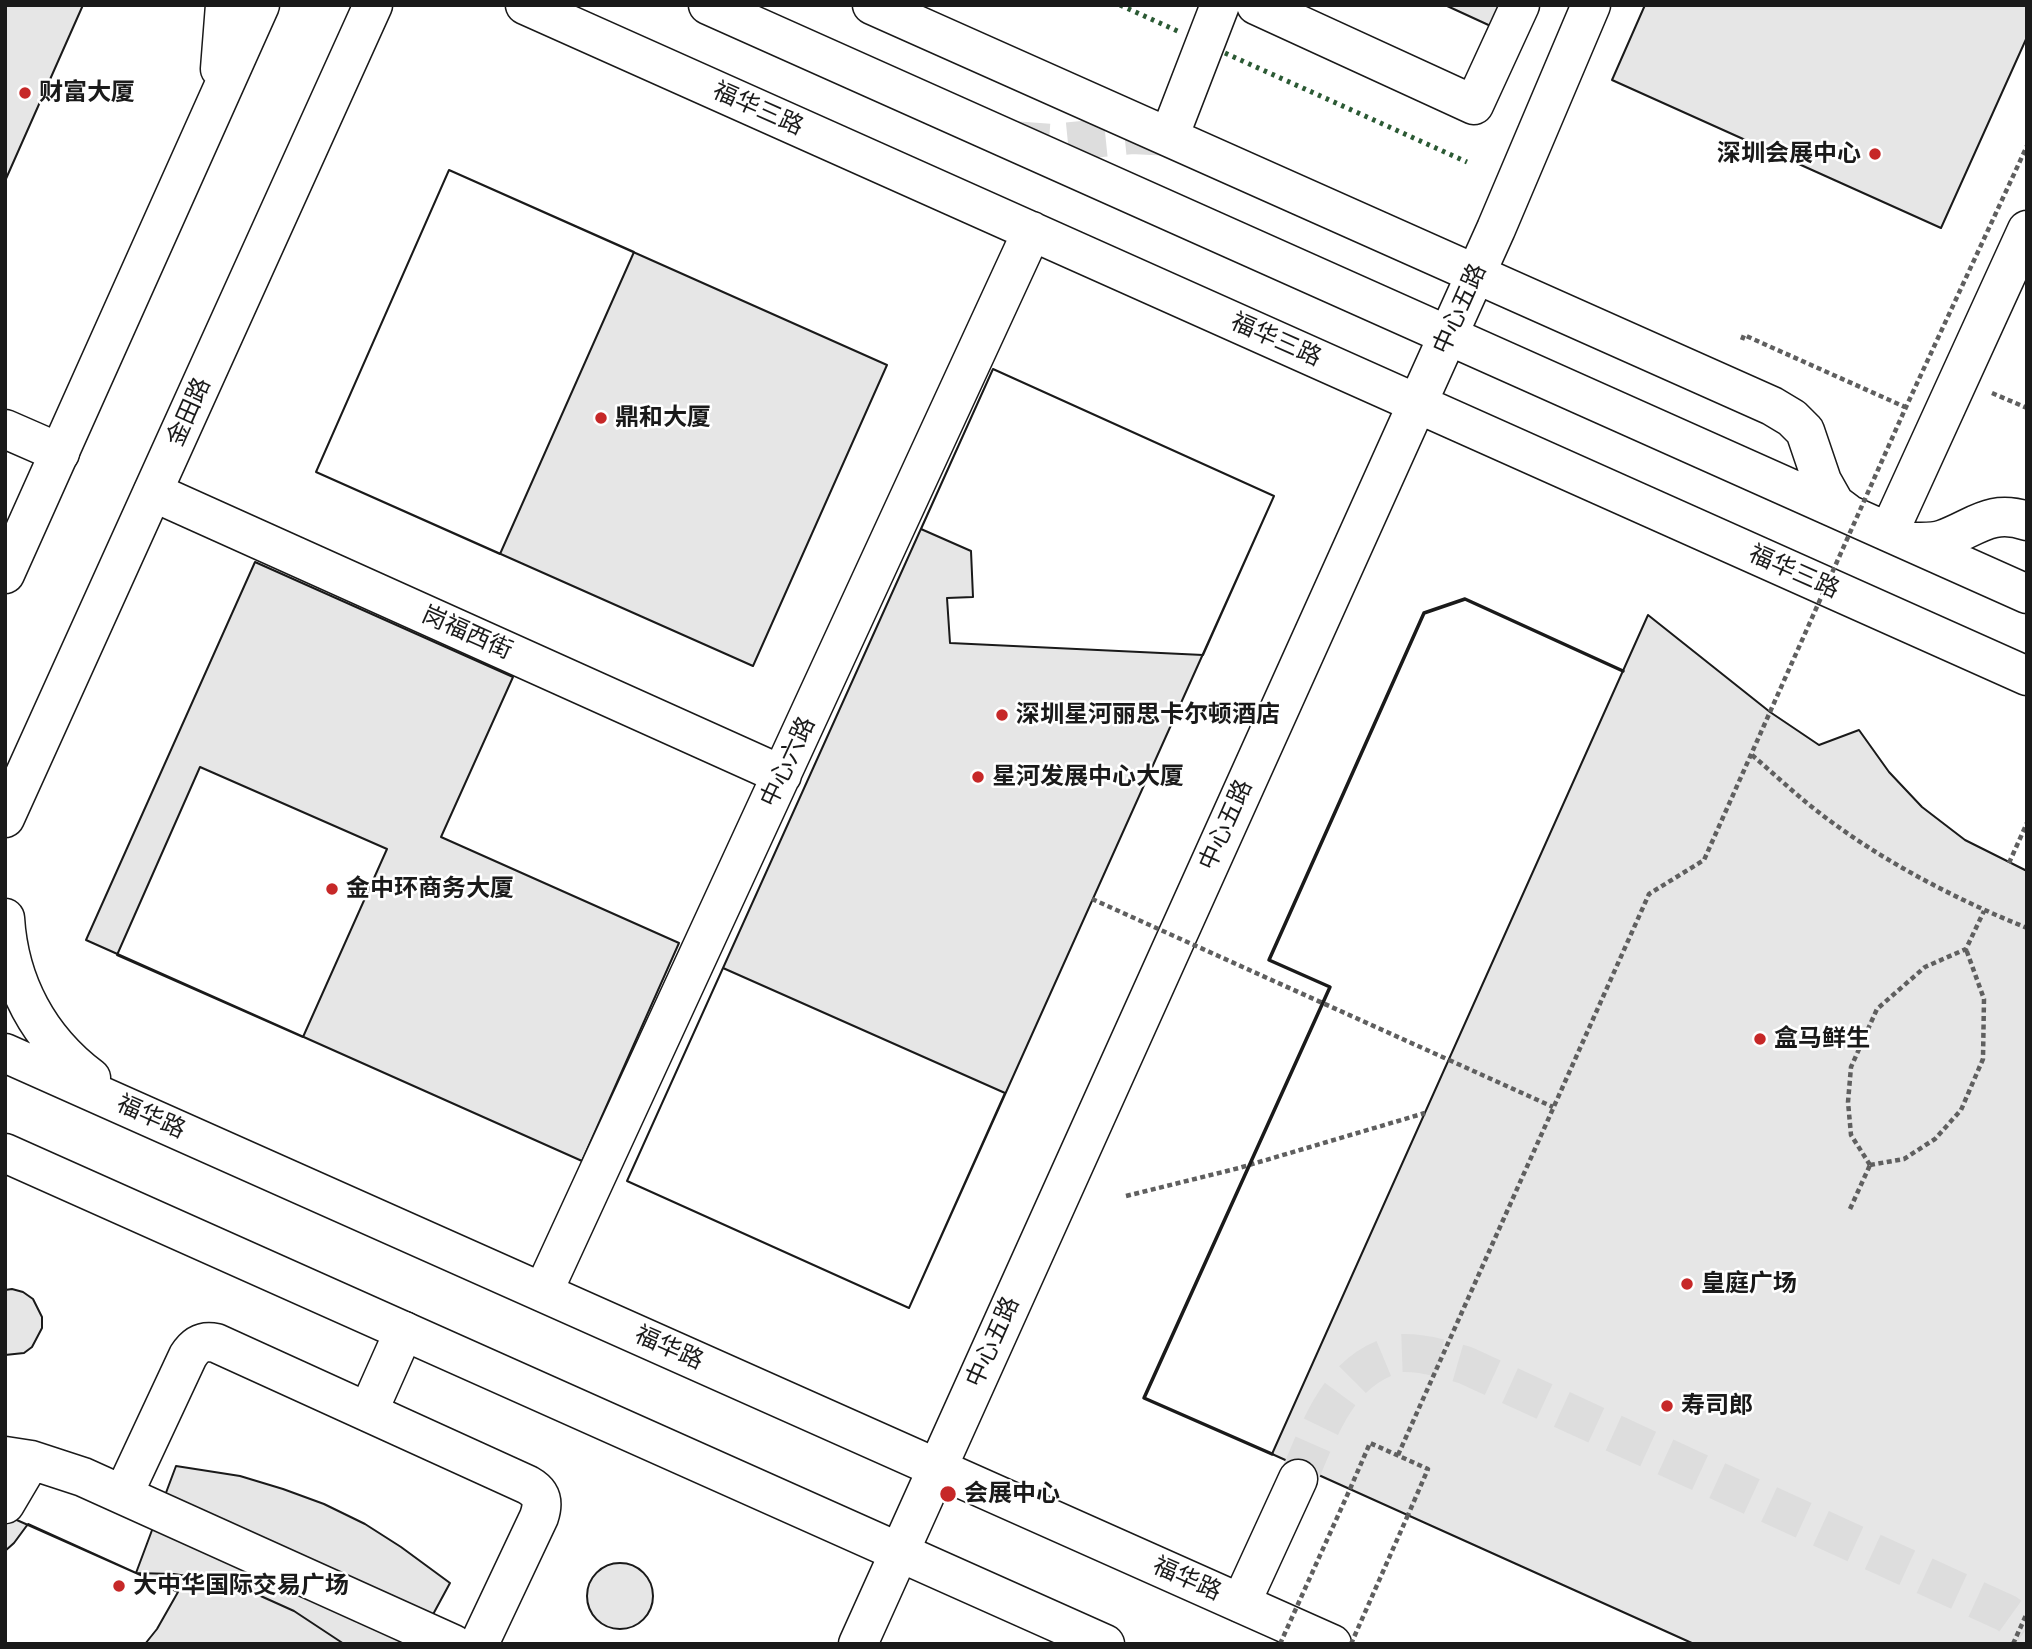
<!DOCTYPE html>
<html>
<head>
<meta charset="utf-8">
<style>
	body { margin:0 }
	#map { position:relative; width:2032px; height:1649px; overflow:hidden; background:#fff; font-family:Inter,sans-serif }
	canvas { display:block }
	.frame { position:absolute; inset:0; border:7px solid #1a1a1a; pointer-events:none }
</style>
</head>
<body>
<div id="map">
<canvas width="2032" height="1649"></canvas>
<div class="frame"></div>
</div>
<script>
const ctx = document.querySelector('canvas').getContext('2d');
ctx.lineJoin = 'round';
function paint(path, color) {
  ctx.fillStyle = color;
  ctx.fill(path, 'evenodd');
}
function trace(path, color, width, dash) {
  ctx.strokeStyle = color;
  ctx.lineWidth = width;
  ctx.lineCap = dash ? 'butt' : 'round';
  ctx.setLineDash(dash || []);
  ctx.stroke(path);
}
function write(font, color, halo, rows, align = 'center') {
  ctx.font = font + ' Inter,"Noto Sans SC",sans-serif';
  ctx.lineWidth = 5;
  ctx.setLineDash([]);
  ctx.textBaseline = 'middle';
  ctx.strokeStyle = halo;
  ctx.fillStyle = color;
  for (const [text, x, y, turn = 0] of rows) {
    ctx.save();
    ctx.translate(x, y);
    ctx.rotate((+turn || 0) * Math.PI / 180);
    ctx.textAlign = isNaN(turn) ? turn : align;
    if (halo) ctx.strokeText(text, 0, 0);
    ctx.fillText(text, 0, 0);
    ctx.restore();
  }
}
const building = new Path2D(`
	M5,5H83L5,181Z
	M1445,5H1506L1495,28Z
	M1645,5H2027V37L1941,228L1612,80Z
	M449,170L887,365L753,666L316,472Z
	M449,170L634,252L500,554L316,472Z
	M993,369L1274,496L909,1308L627,1181Z
	M993,369L1274,496L1203,655L950,643L947,598L973,597L971,551L921,529Z
	M255,562L513,677L441,837L679,943L582,1161L86,940Z
	M1648,615L1770,712L1819,745L1859,730L1889,772L1922,807L1965,840L2027,871V1644H1694L1272,1454Z
	M200,767L387,849L303,1037L117,955Z
	M723,968L1005,1093L909,1308L627,1181Z
	M12,1289L23,1292L33,1299L42,1317V1328L32,1347L24,1353L5,1355V1290Z
	M176,1466L240,1476L283,1489L324,1504L365,1524L401,1547L450,1583L417,1644H344L294,1611L254,1593L212,1580L174,1574L136,1573Z
	M10,1517L136,1573L174,1574L212,1580L254,1593L294,1611L344,1644H5V1523Z
	M28,1524L178,1592L157,1629L145,1644H5V1551L14,1543Z
	M587 1596a33 33 0 1 1 66 0a33 33 0 1 1-66 0Z`);
const minorTunnel = new Path2D(`
	M1011,140L1053,143L1132,135L1169,137
	M1298,1479C1318,1434 1335,1378 1385,1358C1390,1356 1396,1354 1401,1353C1423,1352 1444,1359 1465,1365L2006,1613L2027,1628`);
const path = new Path2D(`
	M1742,340L1744,335L1905,407
	M1992,393L2027,408
	M1752,755C1773,773 1794,793 1817,811C1880,860 1953,898 2027,928
	M2009,863L2027,823
	M1449,1060L1553,1107
	M1870,1165L1851,1135L1848,1102L1851,1067L1877,1009L1925,967L1966,949L1984,911
	M1870,1165L1904,1159L1935,1139L1961,1110L1983,1059L1984,999L1966,949
	M1126,1196L1239,1168L1425,1113
	M1850,1209L1870,1165
	M1398,1455L1649,894L1704,860L1770,712
	M1350,1489L1370,1443L1428,1469L1408,1515
	M2013,1644L2027,1613`);
const minor = new Path2D(`
	M525,5L2027,676
	M708,5L2027,594
	M872,5L1772,406L1792,418L1805,431L1822,481L1835,504L1847,513
	M1256,5L1474,105L1520,5
	M1169,137L1220,5
	M5,429L60,453
	M153,492L782,775
	M1889,532L2027,230
	M1912,542C1923,542 1934,543 1944,539C1976,527 1991,509 2027,521
	M543,1292L1032,231
	M368,1412L404,1331
	M5,1456L31,1460L83,1477L453,1644
	M123,1495L188,1356C195,1345 202,1340 216,1343L528,1485C542,1493 544,1502 539,1517L479,1644
	M5,1504L31,1460
	M1241,1603L1298,1479
	M858,1644L1496,229L1591,5`);
const major = new Path2D(`
	M220,69L225,5
	M5,574L260,5
	M5,818L373,5
	M5,918C9,983 39,1039 91,1078
	M5,1053L1332,1644
	M5,1153L1105,1644`);
const pathBridge = new Path2D(`
	M1770,712L1906,407L2027,146
	M1092,899L1449,1060
	M1280,1644L1350,1489
	M1351,1644L1408,1515`);
const hedge = new Path2D(`
	M1120,5L1182,33
	M1225,53L1467,162`);
const wall = new Path2D(`
	M1272,1454L1144,1398L1330,987L1269,960L1424,613L1465,599L1623,671`);
const markers = [
	[25,93,7,"#c62828"],
	[1875,154,7,"#c62828"],
	[601,418,7,"#c62828"],
	[1002,715,7,"#c62828"],
	[978,777,7,"#c62828"],
	[332,889,7,"#c62828"],
	[1760,1039,7,"#c62828"],
	[1687,1284,7,"#c62828"],
	[1667,1406,7,"#c62828"],
	[948,1494,9,"#c62828"],
	[119,1586,7,"#c62828"]
];
const poiNames = [
	["财富大厦",39,93],
	["深圳会展中心",1861,154,"right"],
	["鼎和大厦",615,418],
	["深圳星河丽思卡尔顿酒店",1016,715],
	["星河发展中心大厦",992,777],
	["金中环商务大厦",346,889],
	["盒马鲜生",1774,1039],
	["皇庭广场",1701,1284],
	["寿司郎",1681,1406],
	["会展中心",964,1494],
	["大中华国际交易广场",133,1586]
];
const streetNames = [
	["福华三路",758,109,24],
	["中心五路",1460,309,-66],
	["福华三路",1276,340,24],
	["金田路",189,412,-66],
	["福华三路",1794,572,24],
	["岗福西街",467,633,24],
	["中心六路",788,762,-65],
	["中心五路",1226,825,-66],
	["福华路",151,1117,24],
	["中心五路",993,1342,-66],
	["福华路",669,1348,24],
	["福华路",1187,1579,24]
];
paint(building, '#e6e6e6');
trace(building, '#1a1a1a', 2);
trace(minorTunnel, '#ddd', 38, [38, 19]);
trace(minor, '#1a1a1a', 41);
trace(major, '#1a1a1a', 41);
trace(path, '#5f5f5f', 4.5, [5, 3.5]);
trace(minor, '#fff', 38);
trace(major, '#fff', 38);
trace(pathBridge, '#5f5f5f', 4.5, [5, 3.5]);
trace(hedge, '#2b5a34', 5, [3.5, 5]);
trace(wall, '#1a1a1a', 3.5);
for (const [x, y, r, color] of markers) {
  const dot = new Path2D();
  dot.arc(x, y, r, 0, 2 * Math.PI);
  ctx.fillStyle = color;
  ctx.fill(dot);
  trace(dot, '#fff', 2.5);
}
write('bold 24px', '#1a1a1a', '#fff', poiNames, 'left');
write('24px', '#1a1a1a', '#fff', streetNames);
</script>
</body>
</html>
